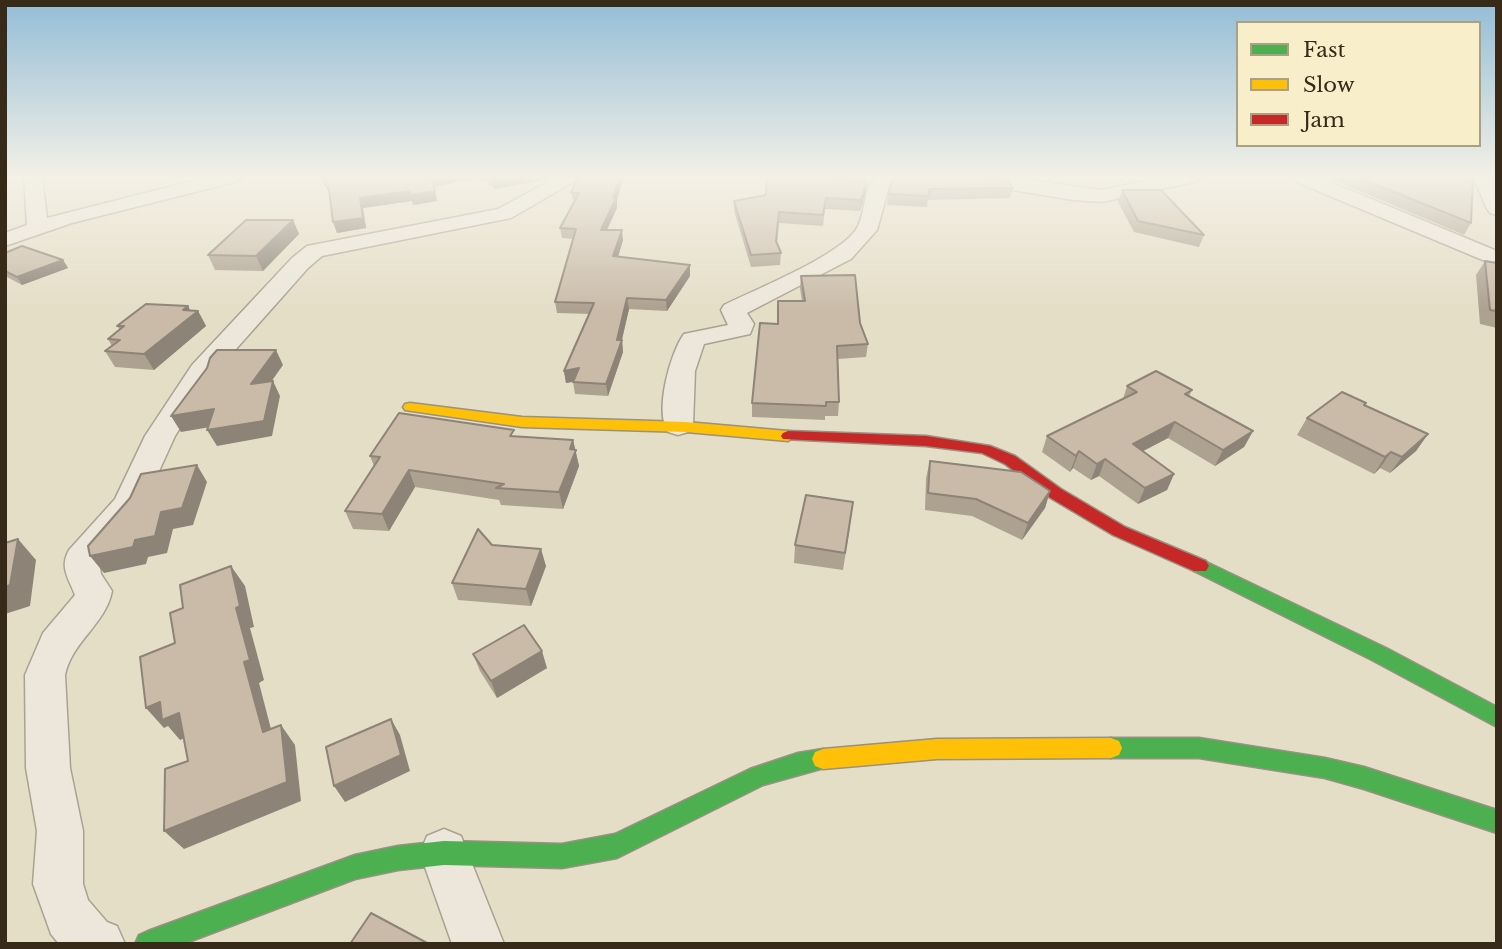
<!DOCTYPE html>
<html>
<head>
<meta charset="utf-8">
<style>
	body { margin:0 }
	#map { position:relative; width:1502px; height:949px; overflow:hidden; background:#e5dec7; font-family:"Libre Baskerville",serif }
	canvas { display:block }
	.frame { position:absolute; inset:0; border:7px solid #372a19; pointer-events:none }
	.legend { position:absolute; left:1236px; top:21px; width:245px; height:126px; box-sizing:border-box; background:#f9eeca; border:2px solid #aba083; margin:0; padding:9px 12px; list-style:none; font-size:21px; color:#372a19 }
	.legend li { display:flex; align-items:center; gap:14px; height:35px }
	.legend b { width:35px; border:2px solid #aba083 }
</style>
</head>
<body>
<div id="map">
<canvas width="1502" height="949"></canvas>
<div class="frame"></div>
<ul class="legend">
<li><b style="height:9px;background:#4caf50"></b>Fast</li>
<li><b style="height:9px;background:#ffc107"></b>Slow</li>
<li><b style="height:9px;background:#c62828"></b>Jam</li>
</ul>
</div>
<script>
const ctx = document.querySelector('canvas').getContext('2d');
ctx.lineJoin = 'round';
function trace(path, color, width, dash) {
  ctx.strokeStyle = color;
  ctx.lineWidth = width;
  ctx.lineCap = dash ? 'butt' : 'round';
  ctx.setLineDash(dash || []);
  ctx.stroke(path);
}
function paint(path, color) {
  ctx.fillStyle = color;
  ctx.fill(path, 'evenodd');
}
const street = new Path2D(`
	M24,177H42L47,218L208,177H241L239,181L72,223L5,246V233L27,225Z
	M557,177H582L511,218L322,256L308,268L213,375L175,436L140,513L99,562L101,574L112,591C106,624 72,641 65,675L70,768L83,831V884L88,900L107,922L117,926L125,944H59L51,934L33,884L37,831L26,768L25,675L43,633L75,595C69,579 59,567 69,550L115,499L145,436L192,365L292,258L307,246L498,209Z
	M877,177H899L889,187L877,230L851,259L747,313L754,324L750,334L704,344L695,371L693,426L688,432L678,435L668,432C654,412 670,353 684,334L728,325L721,310L724,305C756,289 840,256 857,228C866,213 862,189 877,177Z
	M962,177H1008L1102,190L1162,177H1200L1198,181L1102,202L1073,200L971,183Z
	M1292,177H1318L1497,251V266L1294,181Z
	M1473,177H1492L1497,188V215L1490,213L1487,209Z
	M444,829L461,836L504,944H452L420,853L427,836Z`);
const fast = new Path2D(`
	M1200,559L1386,648L1497,707V727L1372,660L1194,571L1191,566L1194,561Z
	M1111,738H1199L1325,758L1364,767L1497,810V833L1364,789L1325,778L1199,758H1111L1103,755L1100,748L1103,741Z
	M823,749L831,752L834,759L831,766L763,785L617,858L562,868L444,865L398,870L355,879L183,944H135L139,935L148,931L355,855L398,846L444,841L562,844L615,834L750,769L798,753Z`);
const slow = new Path2D(`
	M410,403L522,417L686,422L788,431L795,436L788,441L686,432L522,427L405,410L403,407L405,404Z
	M1111,738L1119,741L1122,748L1119,755L1111,758L937,759L823,769L815,766L812,759L815,752L823,749L937,739Z`);
const jam = new Path2D(`
	M788,431L926,436L990,446L1015,456L1061,489L1125,527L1206,561L1209,566L1206,571H1194L1113,535L1049,497L1005,464L982,453L926,446L783,439L781,436L783,433Z`);
const wall = new Path2D(`
	M320,177H482L434,187L437,201L413,205L412,201L363,208L366,228L337,233L330,195Z
	M482,177H551L545,180L494,189Z
	M578,177H624L617,200V208L607,230L623,240L618,257L690,265V276L667,311L629,309L622,340L623,352L608,396L575,394L573,382L566,383L564,371L590,314L557,313L555,302L573,239L562,238L560,228L574,203L571,193Z
	M987,177L1013,188L1010,198L928,200L927,207L887,205L888,194Z
	M1326,177H1473L1471,223L1464,235Z
	M1122,190L1204,235L1199,247L1134,232L1118,202Z
	M866,191L860,211L825,209L823,226L779,223L777,243L781,253L780,265L751,267L734,211V201Z
	M293,220L299,234L263,271L215,270L208,255Z
	M5,253L63,260L68,268L22,285L5,276Z
	M1485,261L1497,263V328L1480,324L1476,275Z
	M801,276L860,323L868,344L866,357L838,359L839,402L838,416H825V420L752,417V403L778,324V301H802L800,288Z
	M188,306L190,310L198,311L206,326L154,370L115,367L105,351L112,346L108,339L120,330L117,326Z
	M1127,386L1192,390L1189,396L1253,431L1244,447L1215,466L1168,438L1143,451L1174,474L1167,490L1138,504L1099,476L1091,480L1073,468L1070,472L1042,452L1047,436L1123,399Z
	M1366,403L1365,405L1428,434L1416,451L1390,473L1380,468L1374,474L1297,435L1307,418Z
	M515,436L573,440L579,466L563,509L501,505L499,500L415,487L389,531L353,529L345,511L374,466L370,456Z
	M930,461L1050,491L1045,508L1022,540L972,516L925,510L926,478Z
	M851,519L843,570L794,563L795,545Z
	M492,545L546,566L531,606L458,600L452,583Z
	M473,654L547,668L497,698L480,671Z`);
const shadedWall = new Path2D(`
	M432,177H482L434,187L437,201L413,205L412,201L363,208L366,228L337,233L333,222L360,198L410,191Z
	M502,177H551L545,180L494,189L492,179Z
	M620,177H624L617,200V208L602,240L601,230Z
	M867,181L866,191L860,211L861,200Z
	M293,220L299,234L263,271L256,256Z
	M622,230L623,240L615,267L613,256Z
	M63,260L68,268L22,285L17,277Z
	M690,265V276L667,311L666,300Z
	M627,298L629,309L621,343L622,340L623,352L608,396L606,384Z
	M188,306L192,315L198,311L206,326L154,370L144,354L183,310Z
	M276,350L283,365L259,399L251,384Z
	M579,368L581,380L566,383L564,371Z
	M273,381L280,396L272,436L217,446L207,430Z
	M214,409L222,425L181,432L171,416Z
	M1175,422L1168,438L1126,460L1133,444Z
	M1253,431L1244,447L1215,466L1223,450Z
	M1428,434L1416,451L1390,473L1402,457Z
	M573,440L579,466L563,509L559,492L570,449Z
	M1079,451L1073,468L1070,472L1076,456Z
	M1391,452L1380,468L1374,474L1385,457Z
	M1105,459L1099,476L1091,480L1097,464Z
	M197,465L207,482L193,525L173,529L167,553L148,557L146,564L104,573L90,556L135,540L161,512Z
	M409,470L415,487L389,531L382,514Z
	M1174,474L1167,490L1138,504L1145,488Z
	M1050,491L1045,508L1022,540L1028,523Z
	M18,539L36,560L30,606L5,614V587Z
	M541,549L546,566L531,606L526,589Z
	M231,566L245,586L254,627L250,628L264,680L259,683L277,752L263,732L244,662Z
	M542,651L547,668L497,698L491,681Z
	M160,702L179,713L197,733L180,740L168,726L164,728L146,708Z
	M391,719L400,735L410,771L345,802L334,786Z
	M281,725L295,745L301,801L184,849L164,831Z`);
const building = new Path2D(`
	M322,177H432L435,191L410,195V191L360,198L363,218L333,222L329,190Z
	M578,177H620L613,198H616L601,230H622L613,256L690,265L666,300L627,298L617,340H622L606,384L573,382L579,368L564,371L594,303L555,302L576,229L560,228L579,193H571Z
	M767,177H837L867,181L861,200L826,198L823,215L779,212L776,241L781,253L751,255L734,201L766,195Z
	M987,177L1008,181L1013,188L929,189V196L888,194L893,177Z
	M1357,177H1473L1471,223Z
	M1122,190H1161L1204,235L1138,221Z
	M246,220H293L256,256L208,255Z
	M22,246L63,260L17,277L5,271V253Z
	M1485,261L1497,263V311L1490,310Z
	M855,275L860,323L868,344L837,346L839,402H826V406L752,403L760,323L778,324V301H805L801,276Z
	M146,304L188,306L183,310L198,311L144,354L105,351L120,340L108,339L124,326H117Z
	M217,350H276L251,384L273,381L264,421L207,430L214,409L171,416L207,368L210,358Z
	M1156,371L1192,390L1185,394L1253,431L1223,450L1175,422L1133,444L1174,474L1145,488L1105,459L1097,464L1079,451L1076,456L1047,436L1137,392L1127,386Z
	M1342,392L1366,403L1364,405L1428,434L1402,457L1391,452L1385,457L1307,418Z
	M399,413L514,430L510,436L573,440L570,449L576,450L559,492L496,488L504,484L409,470L382,514L345,511L380,457L370,456Z
	M930,461L1021,472L1050,491L1028,523L976,499L928,493Z
	M197,465L182,508L161,512L155,536L135,540L133,547L90,556L88,546L130,498L141,474Z
	M806,495L853,502L845,553L795,545Z
	M478,529L492,545L541,549L526,589L452,583Z
	M18,539L10,585L5,587V543Z
	M231,566L240,606L236,608L250,660L244,662L263,732L281,725L287,782L164,831L165,769L188,761L179,713L162,720L160,702L146,708L140,657L175,643L170,613L183,608L180,585Z
	M524,625L542,651L491,681L473,654Z
	M391,719L401,755L334,786L326,747Z
	M371,913L429,944H350Z`);
trace(street, '#a9a291', 3);
trace(fast, '#999181', 3);
trace(slow, '#999181', 3);
trace(jam, '#999181', 3);
paint(street, '#ece7da');
paint(fast, '#4caf50');
paint(slow, '#ffc107');
paint(jam, '#c62828');
paint(wall, '#ada190');
paint(shadedWall, '#8d8376');
paint(building, '#c9bba8');
trace(building, '#8d8376', 2);
const sky = ctx.createLinearGradient(0, 0, 0, 310);
sky.addColorStop(0, '#93bdd7');
sky.addColorStop(0.57, '#f3f0e6');
sky.addColorStop(1, '#f3f0e600');
ctx.fillStyle = sky;
ctx.fillRect(0, 0, 1502, 310);
</script>
</body>
</html>
